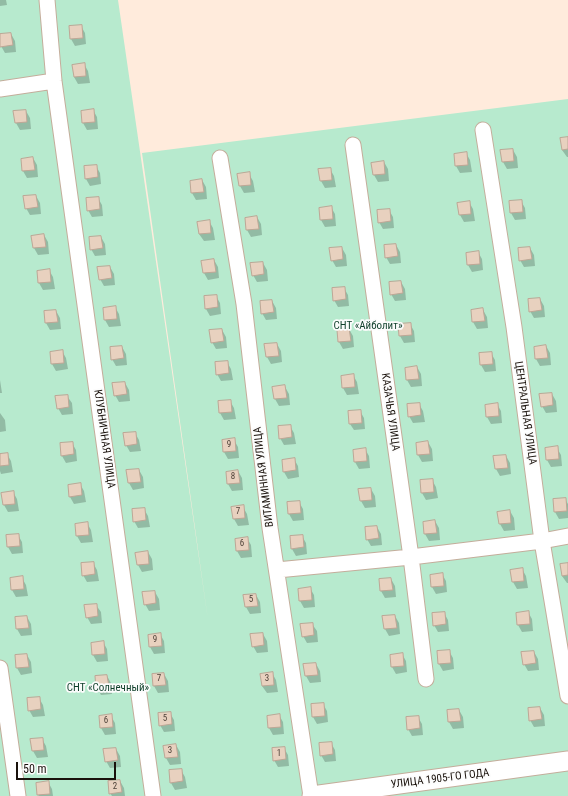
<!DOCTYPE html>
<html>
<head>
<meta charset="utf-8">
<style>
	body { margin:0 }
	#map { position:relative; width:568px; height:796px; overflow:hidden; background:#ffebdc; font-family:"Roboto Condensed",sans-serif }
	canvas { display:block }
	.scale { position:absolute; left:16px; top:762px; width:100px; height:18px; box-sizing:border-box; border:2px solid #1a120c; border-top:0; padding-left:5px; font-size:12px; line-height:14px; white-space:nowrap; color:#1a120c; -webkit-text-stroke:3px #fcfcfc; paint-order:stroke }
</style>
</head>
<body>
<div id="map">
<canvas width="568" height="796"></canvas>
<div class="scale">50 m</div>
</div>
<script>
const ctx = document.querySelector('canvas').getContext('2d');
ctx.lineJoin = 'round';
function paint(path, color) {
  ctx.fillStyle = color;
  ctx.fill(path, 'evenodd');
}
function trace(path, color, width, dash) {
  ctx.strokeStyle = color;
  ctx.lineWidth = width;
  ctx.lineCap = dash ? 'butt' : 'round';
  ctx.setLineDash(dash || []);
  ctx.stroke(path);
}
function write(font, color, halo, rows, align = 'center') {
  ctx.font = font + ' "Roboto Condensed",sans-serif';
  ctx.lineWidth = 3.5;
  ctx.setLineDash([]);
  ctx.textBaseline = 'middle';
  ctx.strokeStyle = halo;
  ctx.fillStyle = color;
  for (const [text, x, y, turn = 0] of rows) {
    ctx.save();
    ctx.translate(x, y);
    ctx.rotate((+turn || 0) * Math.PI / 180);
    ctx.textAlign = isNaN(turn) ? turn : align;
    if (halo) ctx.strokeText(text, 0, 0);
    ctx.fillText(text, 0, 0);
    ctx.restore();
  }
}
const green = new Path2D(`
	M0,0H118L208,620L142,153L568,99V796H0Z`);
const shadow = new Path2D(`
	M0,0H6L7,5L0,6Z
	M81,26L85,33L86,44L75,46L71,39Z
	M11,34L15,41L16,52L5,53L1,46L0,35Z
	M84,64L88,71L90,83L78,84L74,77Z
	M93,110L97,117L98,129L87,130L83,123Z
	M26,111L30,118L31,129L20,130L16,123L14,112Z
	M568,138V157H567L562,150Z
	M513,150L517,157L518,168L507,169L503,162Z
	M466,153L470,160L472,172L460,173L456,166Z
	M33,158L37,165L38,177L27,178L23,171L22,160Z
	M384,162L388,169L389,181L378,182L374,175Z
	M96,166L100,173L101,184L90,186L86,179Z
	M330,169L334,176L336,187L325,188L321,181L319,170Z
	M249,174L253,181L255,192L244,193L240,186Z
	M202,180L206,187L207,199L196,200L192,193Z
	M36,196L40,203L41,214L30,215L26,208Z
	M98,198L102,205L103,216L92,217L88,210Z
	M521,201L525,208L526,219L515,220L511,213L510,202Z
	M469,202L473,209L475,221L464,222L460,215L458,204Z
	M331,207L335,214L336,226L325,227L321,220Z
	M389,210L393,217L394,228L383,229L379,222Z
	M257,217L261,224L262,235L251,237L247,230Z
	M209,221L213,228L215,240L204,241L199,234L198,223Z
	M44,235L48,242L49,254L38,255L34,248L33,237Z
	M101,237L105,244L106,255L95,256L91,249Z
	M396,245L400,252L401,263L390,264L386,257Z
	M342,248L346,255L347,266L336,267L332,260Z
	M530,248L534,255L535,266L524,267L520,260Z
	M478,252L482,259L483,270L472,272L468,265Z
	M214,260L218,267L219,278L208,280L204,273Z
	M263,263L267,270L268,281L257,282L253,275Z
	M110,267L114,274L115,285L104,286L100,279Z
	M49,270L53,277L55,289L43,290L39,283L38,272Z
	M401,282L405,289L406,300L395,301L391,294Z
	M344,288L348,295L349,306L338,307L334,300Z
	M216,296L220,303L221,314L210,316L206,309Z
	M540,299L544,306L545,317L534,318L530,311Z
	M272,301L276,308L277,319L266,320L262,313Z
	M115,307L119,314L121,326L109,327L105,320Z
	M483,310L487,317L488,328L477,329L473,322L472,311Z
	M56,311L60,318L61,329L50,330L46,323L45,312Z
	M410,324L414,331L415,342L404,343L400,336L399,325Z
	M349,329L353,336L354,347L343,349L339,342Z
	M222,330L226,337L227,348L216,349L212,342Z
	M277,344L281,351L282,362L271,364L267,357Z
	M546,346L550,353L551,365L540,366L536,359L535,348Z
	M122,347L126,354L127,365L116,366L112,359Z
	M62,351L66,358L68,369L56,371L52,364Z
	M491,353L495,360L496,371L485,372L481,365L480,354Z
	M227,362L231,369L233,380L221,381L217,374Z
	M417,367L421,374L422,386L411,387L407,380Z
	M353,375L357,382L359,394L347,395L343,388Z
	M0,380L2,393H0Z
	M125,383L129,390L130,401L119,402L115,395Z
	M285,387L289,394L290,405L279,406L275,399Z
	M552,394L556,401L557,412L546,413L542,406Z
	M67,396L72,403L73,414L62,415L58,408Z
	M230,401L234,408L236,419L224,420L220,413L219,402Z
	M419,404L423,411L425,422L413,423L409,416Z
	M497,404L501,411L502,423L491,424L487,417Z
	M360,411L364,418L365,429L354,430L350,424Z
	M0,413L5,420L6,431L0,432Z
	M290,426L294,433L296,444L284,445L280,438Z
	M135,433L139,440L141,451L130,452L126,445Z
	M234,440L238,447L239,458L228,459L224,452L223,441Z
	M428,442L432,449L433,461L422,462L418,455L417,444Z
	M72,443L76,450L77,461L66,463L62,456Z
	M557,448L561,455L562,466L551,467L547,460Z
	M365,449L369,456L370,468L359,469L355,462Z
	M7,454L11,461L13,472L1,474L0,471V455Z
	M506,456L510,463L511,474L500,476L496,469Z
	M294,459L298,466L299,477L288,479L284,472Z
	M139,470L143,477L144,488L133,490L129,483Z
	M238,471L242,478L243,490L232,491L228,484Z
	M432,480L436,487L438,498L426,500L422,493Z
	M80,484L84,491L86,502L74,504L70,497Z
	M371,489L375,496L376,507L365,508L361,501L359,490Z
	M13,492L17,499L19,511L8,512L4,505Z
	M565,499L568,504V518L559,519L555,512Z
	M299,502L303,509L304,520L293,521L289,514L288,503Z
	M243,507L247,514L249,525L238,526L234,519Z
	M144,509L148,516L150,527L138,528L134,521Z
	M510,511L514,518L515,530L504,531L500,524L498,513Z
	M435,521L439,528L440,540L429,541L425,534Z
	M87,523L91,530L93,542L81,543L77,536Z
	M377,527L381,534L382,545L371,546L367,539Z
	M18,535L22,542L23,553L12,554L8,547L7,536Z
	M302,536L306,543L307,554L296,556L292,549Z
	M247,538L251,545L252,557L241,558L237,551L236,540Z
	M148,552L152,559L153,570L142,572L138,565Z
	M93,563L97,570L99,581L87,582L83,575Z
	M568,564V583H567L562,576Z
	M522,569L526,576L528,588L517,589L513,582Z
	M442,574L446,581L447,592L436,594L432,587Z
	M22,578L26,585L28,596L16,597L12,590L11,579Z
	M391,579L395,586L396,597L385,598L381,591L380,580Z
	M310,588L314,595L315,607L304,608L300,601L299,590Z
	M155,592L159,599L160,610L149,611L145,604Z
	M256,595L260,602L261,613L250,614L246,607L245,596Z
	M96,605L101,612L102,623L91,624L87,617Z
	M528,612L532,619L533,631L522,632L518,625L517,614Z
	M444,613L448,620L449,631L438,632L434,625Z
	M395,616L399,623L400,634L389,636L385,629Z
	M27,617L31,624L32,635L21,636L17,629L16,618Z
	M312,624L317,631L318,642L307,643L303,636Z
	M160,634L164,641L165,653L154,654L150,647L149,636Z
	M263,634L267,641L268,652L257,653L253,646Z
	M103,642L107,649L108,661L97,662L93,655Z
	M449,651L453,658L454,669L443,671L439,664Z
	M534,652L538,659L539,670L528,671L524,664Z
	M402,654L406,661L407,672L396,674L392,667Z
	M27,655L31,662L32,673L21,675L17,668Z
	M316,664L320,671L321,682L310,683L306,676L304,665Z
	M272,673L276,680L278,692L267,693L262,686Z
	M164,674L168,681L169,692L158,693L154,686L153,675Z
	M107,676L111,683L112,694L101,695L97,688Z
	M39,698L43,705L45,716L33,717L29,710Z
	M323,704L327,711L328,722L317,724L313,717Z
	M540,708L544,715L545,726L534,727L530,720Z
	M459,710L463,717L464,728L453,729L449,722L448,711Z
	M170,713L174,720L175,731L164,732L160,725Z
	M279,715L283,722L284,734L273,735L269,728Z
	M111,716L115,723L116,734L105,735L101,728L100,717Z
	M418,717L422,724L423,735L412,736L408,729Z
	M42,739L46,746L48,757L37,758L33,751L31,740Z
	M331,743L335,750L336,761L325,762L321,755Z
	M176,745L180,752L181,764L170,765L166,758Z
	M284,748L288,755L289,766L278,767L274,760Z
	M116,749L120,756L121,767L110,768L106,761Z
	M181,770L185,777L187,788L175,790L171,783Z
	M120,781L124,788L125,796H112L110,793Z
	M48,782L52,789L53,796H39L38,795Z`);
const building = new Path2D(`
	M82,25L83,38L70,39L69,26Z
	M11,33L13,45L0,47V34Z
	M85,63L86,76L74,77L72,65Z
	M94,109L95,122L82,123L81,111Z
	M26,110L27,122L15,123L13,111Z
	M568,137V149L562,150L560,138Z
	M513,149L514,161L502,162L500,150Z
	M467,152L468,165L455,166L454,154Z
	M33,157L35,170L22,171L21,159Z
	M384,161L385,174L373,175L371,163Z
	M97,165L98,177L85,179L84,166Z
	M331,168L332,180L320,181L318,169Z
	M250,172L251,185L239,186L237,174Z
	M202,179L204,192L191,193L190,181Z
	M36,195L38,207L25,209L23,196Z
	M99,197L100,209L87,211L86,198Z
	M522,200L523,212L510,213L509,201Z
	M470,201L471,214L459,215L457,203Z
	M332,206L333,219L320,220L319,208Z
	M390,209L391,221L378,223L377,210Z
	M257,216L259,229L246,230L245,218Z
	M210,220L211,233L199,234L197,222Z
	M44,234L46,247L33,248L31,236Z
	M101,236L103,248L90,250L89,237Z
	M396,244L398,256L385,258L384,245Z
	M342,247L343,259L331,261L329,248Z
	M530,247L532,259L519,261L518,248Z
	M479,251L480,264L467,265L466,253Z
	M214,259L216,272L203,273L201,261Z
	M263,262L264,274L252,276L250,263Z
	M110,266L112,278L99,280L97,267Z
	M50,269L51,282L38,283L37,271Z
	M401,281L403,293L390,295L389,282Z
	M345,287L346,299L333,301L332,288Z
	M217,295L218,307L205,309L204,296Z
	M540,298L542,310L529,312L528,299Z
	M272,300L274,312L261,314L260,301Z
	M116,306L117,319L104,320L103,308Z
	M483,308L485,321L472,322L471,310Z
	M56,310L58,322L45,323L44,311Z
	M411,323L412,335L399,336L398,324Z
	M349,328L351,341L338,342L337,330Z
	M222,329L224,341L211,343L209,330Z
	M277,343L279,356L266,357L264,344Z
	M546,345L548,358L535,359L534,347Z
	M122,346L124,358L111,360L110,347Z
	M63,350L64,363L51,364L50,352Z
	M492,352L493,364L480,365L479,353Z
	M228,361L229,373L216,375L215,362Z
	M417,366L419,379L406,380L405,368Z
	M354,374L355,387L342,388L341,376Z
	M125,382L127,394L114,396L112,383Z
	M285,385L287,398L274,399L272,387Z
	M552,393L553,405L541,407L539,394Z
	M68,395L69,407L57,409L55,396Z
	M231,400L232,412L219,413L218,401Z
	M420,403L421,415L408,417L407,404Z
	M498,403L499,416L486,417L485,405Z
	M361,410L362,423L349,424L348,411Z
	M291,425L292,437L279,439L278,426Z
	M136,432L137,444L125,446L123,433Z
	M235,438L236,451L223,452L222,440Z
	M428,441L430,454L417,455L416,443Z
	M73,442L74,454L61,456L60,443Z
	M558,446L559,459L546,460L545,448Z
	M366,448L367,461L354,462L353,450Z
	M8,453L9,465L0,466V454Z
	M506,455L508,468L495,469L493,456Z
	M295,458L296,470L283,472L282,460Z
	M139,469L141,482L128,483L126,470Z
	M238,470L240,483L227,484L226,472Z
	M433,479L434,492L421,493L420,480Z
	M81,483L82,495L69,497L68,485Z
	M371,488L372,500L360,501L358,489Z
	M14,491L15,504L3,505L1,493Z
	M566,498L567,511L554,512L553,499Z
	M300,501L301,513L288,514L287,502Z
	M244,505L245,518L233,519L231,507Z
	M145,508L146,520L133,522L132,509Z
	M510,510L511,523L499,524L497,512Z
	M435,520L437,533L424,534L423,522Z
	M88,522L89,535L76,536L75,524Z
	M377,526L379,538L366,540L365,527Z
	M19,534L20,546L7,547L6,535Z
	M303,535L304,547L291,549L290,536Z
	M248,537L249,550L236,551L235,539Z
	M148,551L149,564L137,565L135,553Z
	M94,562L95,574L82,576L81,563Z
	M568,563V575L562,576L560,564Z
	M523,568L524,581L512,582L510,570Z
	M443,573L444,586L431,587L430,575Z
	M23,576L24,589L11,590L10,578Z
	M391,578L393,590L380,591L379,579Z
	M311,587L312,600L299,601L298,589Z
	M155,591L156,603L144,605L142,592Z
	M256,594L258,606L245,607L243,595Z
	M97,604L98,616L86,618L84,605Z
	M529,611L530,624L517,625L516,613Z
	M445,612L446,624L433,626L432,613Z
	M395,615L397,628L384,629L382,616Z
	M27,616L29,628L16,629L15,617Z
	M313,623L314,635L302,637L300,624Z
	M161,633L162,646L149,647L148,635Z
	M263,633L264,645L252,647L250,634Z
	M104,641L105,654L92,655L91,643Z
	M450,650L451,663L438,664L437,651Z
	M534,651L536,663L523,665L521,652Z
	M403,653L404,666L391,667L390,655Z
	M27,654L29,667L16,668L15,655Z
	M316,663L318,675L305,676L303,664Z
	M273,672L274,685L262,686L260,674Z
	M164,673L166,685L153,686L152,674Z
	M107,675L109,687L96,689L95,676Z
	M40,697L41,709L28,711L27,698Z
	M324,703L325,716L312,717L311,704Z
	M540,707L542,719L529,721L528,708Z
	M459,709L461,721L448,722L447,710Z
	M171,712L172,724L159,726L158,713Z
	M112,714L113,727L100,728L99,716Z
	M280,714L281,727L268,728L267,716Z
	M419,716L420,728L407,730L406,717Z
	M43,738L44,750L32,751L30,739Z
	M332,742L333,754L320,756L319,743Z
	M176,744L178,757L165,758L163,746Z
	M285,747L286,759L273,761L272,748Z
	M116,748L118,760L105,762L103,749Z
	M182,769L183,781L170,783L169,770Z
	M120,780L122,792L109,794L108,781Z
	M49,781L50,794L37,795L36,783Z`);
const minor = new Path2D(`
	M47,0L54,81L153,796
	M0,89L54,81
	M483,130L514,327L542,541L568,696
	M353,145L411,557L426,679
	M220,158L244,304L270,528L311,796
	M277,570L411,557L542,541L568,536
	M0,668L18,796`);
const tertiary = new Path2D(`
	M312,796L568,761`);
const numberNames = [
	["9",229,445],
	["8",233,477],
	["7",238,512],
	["6",242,544],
	["5",251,600],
	["9",155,640],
	["7",159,679],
	["3",267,679],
	["5",165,719],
	["6",106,721],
	["3",170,751],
	["1",279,754],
	["2",115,787]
];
const parkNames = [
	["СНТ «Айболит»",368,326],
	["СНТ «Солнечный»",108,688]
];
const streetNames = [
	["КАЗАЧЬЯ УЛИЦА",390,412,82],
	["ЦЕНТРАЛЬНАЯ УЛИЦА",525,413,82],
	["КЛУБНИЧНАЯ УЛИЦА",104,439,82],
	["ВИТАМИННАЯ УЛИЦА",264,477,-97],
	["УЛИЦА 1905-ГО ГОДА",440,779,-7]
];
paint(green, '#b7eace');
paint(shadow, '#0003');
paint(building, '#e8d1bf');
trace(building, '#bea796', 1);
trace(minor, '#c4ad9b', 17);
trace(tertiary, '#c4ad9b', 21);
trace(minor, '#fff', 15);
trace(tertiary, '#fff', 19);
write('9px', '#4e4239', null, numberNames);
write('11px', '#0e3f2a', '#fcfcfc', parkNames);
write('11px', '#1a120c', '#fcfcfc', streetNames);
</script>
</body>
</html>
